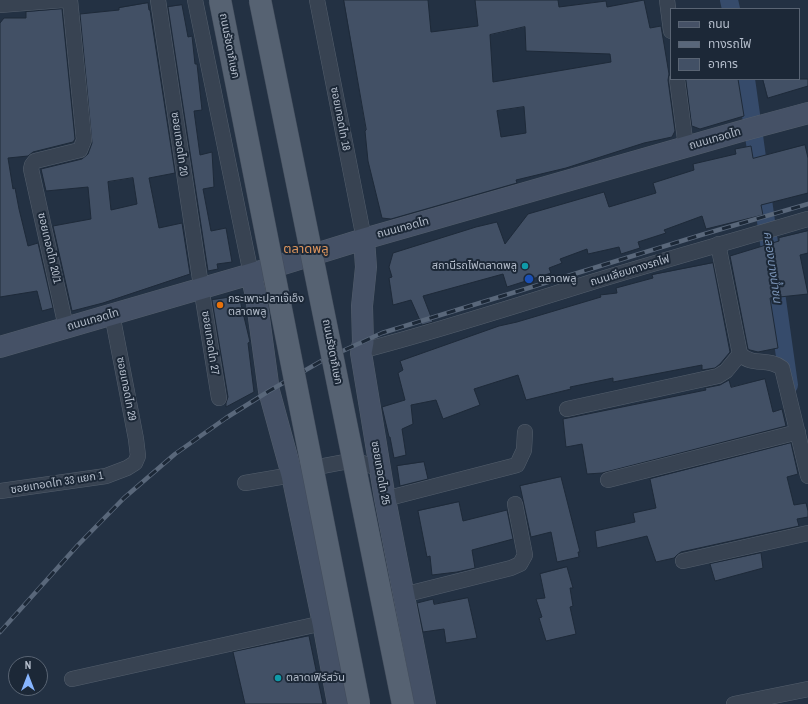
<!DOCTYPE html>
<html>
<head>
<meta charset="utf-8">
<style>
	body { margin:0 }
	#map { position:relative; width:808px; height:704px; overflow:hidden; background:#233143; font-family:"Archivo Narrow","Noto Sans Thai",sans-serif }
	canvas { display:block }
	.legend { position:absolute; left:670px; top:8px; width:130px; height:72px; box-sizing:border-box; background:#1c2837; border:1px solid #596473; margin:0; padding:5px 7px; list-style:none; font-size:12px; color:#b5becc }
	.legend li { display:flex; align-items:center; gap:8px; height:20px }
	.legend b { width:20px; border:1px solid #596473 }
	.north { position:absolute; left:8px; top:656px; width:40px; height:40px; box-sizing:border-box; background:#1c2837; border:1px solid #596473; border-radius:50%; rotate:0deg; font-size:11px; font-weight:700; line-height:16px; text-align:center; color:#b5becc }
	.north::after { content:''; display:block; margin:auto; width:14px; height:18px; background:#87b5ff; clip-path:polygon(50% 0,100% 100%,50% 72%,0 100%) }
</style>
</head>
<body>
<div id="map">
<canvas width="808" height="704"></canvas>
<ul class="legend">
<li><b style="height:5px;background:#455166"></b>ถนน</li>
<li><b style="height:5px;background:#59677a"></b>ทางรถไฟ</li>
<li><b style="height:11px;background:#425065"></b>อาคาร</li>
</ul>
<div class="north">N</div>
</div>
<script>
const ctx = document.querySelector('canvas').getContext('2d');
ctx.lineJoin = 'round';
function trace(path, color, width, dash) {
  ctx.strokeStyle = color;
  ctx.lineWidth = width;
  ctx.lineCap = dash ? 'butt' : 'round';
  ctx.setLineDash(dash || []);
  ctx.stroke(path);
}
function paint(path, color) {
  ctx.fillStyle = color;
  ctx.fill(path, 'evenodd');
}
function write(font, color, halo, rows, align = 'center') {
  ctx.font = font + ' "Archivo Narrow","Noto Sans Thai",sans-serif';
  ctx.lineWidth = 4;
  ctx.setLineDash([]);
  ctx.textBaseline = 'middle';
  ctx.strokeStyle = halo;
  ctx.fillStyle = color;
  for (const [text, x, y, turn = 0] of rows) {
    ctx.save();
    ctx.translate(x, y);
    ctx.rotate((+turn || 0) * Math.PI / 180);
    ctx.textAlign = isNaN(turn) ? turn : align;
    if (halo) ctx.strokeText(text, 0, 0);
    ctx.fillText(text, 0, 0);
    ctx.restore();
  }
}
const canal = new Path2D(`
	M729,0L731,9
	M746,79L789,385`);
const building = new Path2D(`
	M344,0H428L431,32L478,26L475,0H558L559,7L606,1L607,7L644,0L650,28L661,26L669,74L668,80L675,131L672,137L644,143L566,168L516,180L517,183L391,219L382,218L368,161L365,131L366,130ZM525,27L526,51L610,54L611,62L493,82L490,35ZM524,107L526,133L501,137L497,111Z
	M148,3L149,10H150L175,173L149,178L159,228L182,223L190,274L103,303L72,311L53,226L91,219L88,187L46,191L41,169L82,159L88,154L92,143L80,14L119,10V8ZM133,178L137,204L111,210L108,182Z
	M182,5L188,37L192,36L195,64H197L202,110L194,111L200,155L212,152L214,187L203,189L211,231L226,228L232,262L217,264L218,269L208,271L168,7Z
	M62,9L75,139L73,142L33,152L28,156L8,158L13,189L15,188L19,209L28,246L38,243L53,308L42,311L37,291L0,297V23L4,18H26V12Z
	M686,79H738L744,116L700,129L692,126Z
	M763,79H808V86L768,98Z
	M805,145L808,158V193L761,205L763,215L706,229L702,216L664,230L666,233L638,242L640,248L621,254L619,247L588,254L587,249L560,259L562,263L549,268L551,273L507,287L503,274L423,296L433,322L422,325L411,300L393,305L389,278L392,277L389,267L393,253L476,227L497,222L505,244L528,214L604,192L609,207L656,193L653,183L694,170L693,164L736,154L735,149L751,146L753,158Z
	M808,231V253L800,255L808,294L770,298L778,348L758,352L750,350L748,349L730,256L779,241V238Z
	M713,263L730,352L720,364L715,368L702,370V365L613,382V378L570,387L571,389L526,400L518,375L474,389L480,405L443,419L436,400L411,405L413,424L402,429L406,455L394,458L390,437H389L382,407L405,400L398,373L403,370L400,361L499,326L517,322L601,297L600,295L617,293L616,288L653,278L652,275Z
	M239,296L250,342L248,343L254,392L226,407V403L228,397L212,300Z
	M765,379L773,412L782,409L786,426L602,473L587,474L582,444L566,447L563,419L706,390L705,388L720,385L729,380L731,387Z
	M791,443L798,474L787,477L794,505L806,503L808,511V517L797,519L799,526L681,552L677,555L674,558L656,562L647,536L597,548L595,531L635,522L633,513L656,508L650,479Z
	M424,462L428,479L400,486L397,466Z
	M561,477L580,552H578L579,557L557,562L551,532L531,537L520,486Z
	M459,502L463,521L507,510L513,539L472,550L475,568L457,572L432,575L430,556L427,557L418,511Z
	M761,553L763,568L715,581L710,564Z
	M567,567L573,588H570L573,606L570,607L576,634L546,641L539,618L542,617L536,599L545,598L540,574Z
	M468,598L477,638L446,643L444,629L423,632L417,603L433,599L434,604Z
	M309,636L323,704H245L233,652Z`);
const street = new Path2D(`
	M158,0L203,299L219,398
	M195,0L251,274
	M317,0L364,239
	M667,0L671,31
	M0,5L63,0
	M677,79L686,147
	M718,244L740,354C753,367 767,357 782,368L808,476
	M66,327L31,169L32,165L35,161L80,150L84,140L70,0
	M361,353L368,349C444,329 518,305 592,282C664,260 736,240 808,219
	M567,409L718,376L726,371L740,354
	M608,480L798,432
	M245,483L292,475L323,466L344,462L362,463L379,468
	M0,491L106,476L127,468L135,463L138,456L136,439L112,314
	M385,499L517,465L524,450L525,432
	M683,561L808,533
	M403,595L511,568L520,564L525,555L515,504
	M72,679L323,623
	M734,704L808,689`);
const secondary = new Path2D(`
	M364,239L366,267L362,306L363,342L361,353L385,499L425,704
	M251,274L256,296L269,391L292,475L323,623L338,704
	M0,347L251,274L364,239L745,130L808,113`);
const rail = new Path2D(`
	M0,632L78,545L124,498L175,454L226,418L269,391L325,359L382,333L701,235L808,204`);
const primaryBridge = new Path2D(`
	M220,0L359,704
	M260,0L403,704`);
const markers = [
	[525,266,4,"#0f9aa8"],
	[529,279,5,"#1a4fb4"],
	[220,305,4,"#e8710a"],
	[278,678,4,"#0f9aa8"]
];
const streetNames = [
	["ถนนรัชดาภิเษก",229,46,79],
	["ซอยเทอดไท 18",340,119,79],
	["ถนนเทอดไท",715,139,-16],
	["ซอยเทอดไท 20",179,144,82],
	["ถนนเทอดไท",403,228,-15],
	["ซอยเทอดไท 20/1",49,248,77],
	["ถนนเลียบทางรถไฟ",630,271,-17],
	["ถนนเทอดไท",93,320,-16],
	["ซอยเทอดไท 27",210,343,81],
	["ถนนรัชดาภิเษก",332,352,79],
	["ซอยเทอดไท 29",126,389,79],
	["ซอยเทอดไท 25",380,473,80],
	["ซอยเทอดไท 33 แยก 1",57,483,-9]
];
const poiNames = [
	["สถานีรถไฟตลาดพลู",517,266,"right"],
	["ตลาดพลู",538,279],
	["กระเพาะปลาเจ๊เอ็ง",228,299],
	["ตลาดพลู",228,312],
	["ตลาดเฟิร์สวัน",286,678]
];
const waterNames = [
	["คลองบางน้ำชน",772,267,82]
];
const quarterNames = [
	["ตลาดพลู",306,250]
];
trace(canal, '#364b6b', 18);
paint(building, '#425065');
trace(building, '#1e2a39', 1);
trace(street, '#535e6c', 16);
trace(secondary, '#535e6c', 22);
trace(street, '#384352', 15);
trace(secondary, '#455166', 21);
trace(rail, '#59677a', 4.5);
trace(rail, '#1c2837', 3, [9]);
trace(primaryBridge, '#424c5b', 23, []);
trace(primaryBridge, '#566272', 22);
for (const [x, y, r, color] of markers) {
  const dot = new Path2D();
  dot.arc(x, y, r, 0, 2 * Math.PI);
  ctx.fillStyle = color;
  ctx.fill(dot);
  trace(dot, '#1c2837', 1.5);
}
write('11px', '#b5becc', '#1c2837', streetNames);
write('11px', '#b5becc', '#1c2837', poiNames, 'left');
write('italic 12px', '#7a93b6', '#1c2837', waterNames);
write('13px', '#df965d', '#1c2837', quarterNames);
</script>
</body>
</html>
